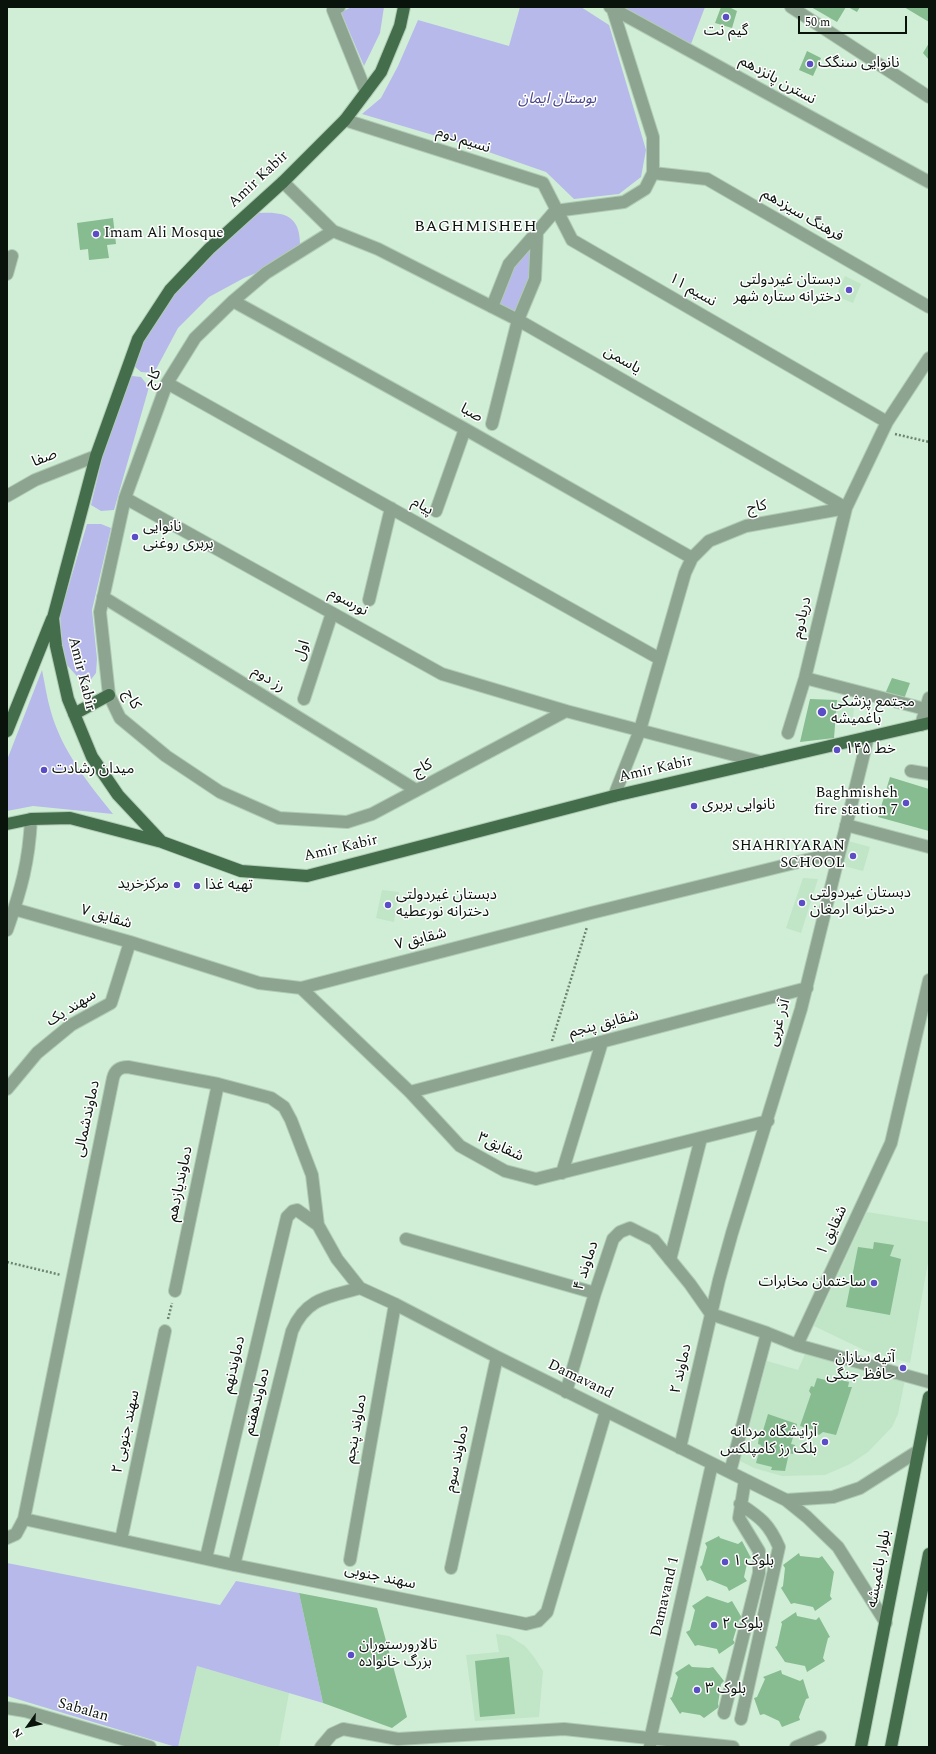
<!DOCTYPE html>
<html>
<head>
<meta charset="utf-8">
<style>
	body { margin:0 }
	#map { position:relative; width:936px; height:1754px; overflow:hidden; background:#d0eed5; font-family:Spectral,serif }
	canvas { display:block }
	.frame { position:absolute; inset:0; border:8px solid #09130b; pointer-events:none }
	.north { position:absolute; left:8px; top:1706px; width:40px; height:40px; -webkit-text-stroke:3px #fff; paint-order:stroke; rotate:237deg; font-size:11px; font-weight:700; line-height:16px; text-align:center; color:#09130b }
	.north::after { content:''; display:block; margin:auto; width:14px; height:18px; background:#09130b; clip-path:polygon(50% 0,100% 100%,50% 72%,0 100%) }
	.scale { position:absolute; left:798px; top:16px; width:109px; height:18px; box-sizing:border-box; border:2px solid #09130b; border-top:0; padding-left:5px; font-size:12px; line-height:14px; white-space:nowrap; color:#09130b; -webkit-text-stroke:3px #fff; paint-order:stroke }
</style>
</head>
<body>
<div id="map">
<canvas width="936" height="1754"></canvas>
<div class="frame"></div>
<div class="north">N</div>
<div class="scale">50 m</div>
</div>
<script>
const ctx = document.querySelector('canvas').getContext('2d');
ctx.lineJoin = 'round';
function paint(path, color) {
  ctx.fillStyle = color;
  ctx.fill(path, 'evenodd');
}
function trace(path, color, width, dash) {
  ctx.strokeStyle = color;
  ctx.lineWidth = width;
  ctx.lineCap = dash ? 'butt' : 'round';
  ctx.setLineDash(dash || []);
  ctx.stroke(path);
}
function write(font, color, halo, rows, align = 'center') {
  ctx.font = font + ' Spectral,"Noto Sans Arabic",serif';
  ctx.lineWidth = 3;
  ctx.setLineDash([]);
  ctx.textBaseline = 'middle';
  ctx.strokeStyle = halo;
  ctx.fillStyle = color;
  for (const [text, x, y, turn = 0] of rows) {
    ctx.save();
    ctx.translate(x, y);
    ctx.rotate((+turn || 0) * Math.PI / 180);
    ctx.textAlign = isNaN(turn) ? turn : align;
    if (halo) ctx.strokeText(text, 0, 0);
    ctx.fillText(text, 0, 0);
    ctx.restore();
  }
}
const built = new Path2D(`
	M845,276L861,284L853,303L836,296Z
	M837,700L854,705L853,721L835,723Z
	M848,841L870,847L863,871L836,864Z
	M803,878L818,879L801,933L786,928Z
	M382,890L399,892L394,922L376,918Z
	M867,1212L929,1222V1257L910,1363L866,1351L814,1326Z
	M806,1352L905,1380L898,1414L892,1427L868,1452L850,1464L825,1475L782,1476L754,1468L740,1461L767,1361L798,1370Z
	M496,1634L509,1636L525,1646L534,1657L543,1671L539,1717L475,1721L466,1655L499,1652Z
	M197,1666L289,1693L279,1747H178Z`);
const green = new Path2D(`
	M352,7H384L380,33L364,66L341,12Z
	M520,7H581L609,25L646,150L641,177L619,194L574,199L546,172L477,148L362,114L381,98L398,66L418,20L509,46Z
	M622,7H705L691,44Z
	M259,213C286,211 301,217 300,247L278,264L244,278L209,297L178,328L154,373L141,372L134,366L141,341L177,290L213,251Z
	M533,245L531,278L516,315L497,305L511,269Z
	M132,376L141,377L149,387L114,510L101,511L91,505L103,455L128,383Z
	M87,524H101L111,528L92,610L97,659L96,673L89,682H82L67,665L62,642L60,615Z
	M42,670C45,684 47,699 51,712C62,751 89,784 113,814L33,806L7,811V760Z
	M7,1563L220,1605L236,1581L299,1593L323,1703L197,1666L178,1747H176L7,1696Z`);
const building = new Path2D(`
	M721,7H729L737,11L732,28L715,23Z
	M811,7H846L837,22Z
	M848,7H860L857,12Z
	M904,7H929V22Z
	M929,43V60L923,53Z
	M807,51L821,58L813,76L799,70Z
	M113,218L116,244L107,245L109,258L89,260L88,249L80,250L77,223Z
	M892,678L910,683L904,699L885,694Z
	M810,699L837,700L834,738L800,742Z
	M890,777L929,789V831L878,817Z
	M874,1242L894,1245L890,1256L901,1259L890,1315L846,1307L858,1247L873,1249Z
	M817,1378L834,1382L837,1379L849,1382L848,1387H852L836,1435L823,1432L819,1435L814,1433L813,1430L800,1426L811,1394L809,1391L811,1386L814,1387Z
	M768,1414L797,1424L791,1444L795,1445L793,1454L789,1453L785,1471L771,1470L772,1467L756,1463L761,1445L758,1444L759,1436L762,1434Z
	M719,1536L720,1538L738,1544L742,1541L751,1558L748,1559L744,1577L747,1581L729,1591L727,1587L710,1580L707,1581L700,1567L702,1565L707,1547L705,1543Z
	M799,1553L800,1556L819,1558L822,1556L834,1572L830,1596L832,1599L815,1611L813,1607L794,1603L791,1604L781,1588L783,1586L785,1568L783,1565Z
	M299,1593L377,1608L407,1717L392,1728L323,1703Z
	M707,1596L728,1603L732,1601L742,1618L739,1620L733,1640L735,1643L719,1654L717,1649L698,1645L695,1646L686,1632L690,1630L695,1610L692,1606Z
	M796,1612L797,1616L816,1620L819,1617L830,1637L828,1638L823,1658L825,1661L807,1672L805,1666L785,1662L775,1647L777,1646L782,1624L781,1622Z
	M509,1657L515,1714L480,1717L475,1661Z
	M689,1664L692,1667L709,1668L713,1667L724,1681L721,1684L718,1704L719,1707L704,1718L700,1715L682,1712L680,1714L670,1698L672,1697L678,1677L675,1673Z
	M781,1670L782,1674L800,1681L803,1679L809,1698L806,1699L799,1717L800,1720L782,1727L779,1721L764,1714L760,1715L754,1698L757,1697L765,1679L763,1677Z`);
const path = new Path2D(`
	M895,434L929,442
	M552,1041L587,927
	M7,1262L61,1275
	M168,1319L172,1303`);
const minor = new Path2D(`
	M339,7L333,10L366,92
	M610,7L929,182
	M791,7L929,97
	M345,120L543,183L572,240L887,422
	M653,173L707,179L929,307
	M283,182L333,231L378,249L518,320L846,508
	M333,231L266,273L233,301L195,338L167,383L125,498L100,612L109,695L120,718L166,756L220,792L279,818L347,822L372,814L566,711
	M537,232L555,211L624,202L645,189L653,173V137L612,7
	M7,274L12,256
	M233,301L465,429L692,558
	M492,307L509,264L537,232L535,279L518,320L492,424
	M167,383L660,659
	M7,496L35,480L96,456
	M125,498L442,674L566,711L761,762
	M436,511L465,429
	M103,597L416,790
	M369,600L391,508
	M805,678L925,709
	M304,699L332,613
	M921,725L929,698
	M788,733L805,678L846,508L887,422L929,358
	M911,771L929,774
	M614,796L640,730L685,573L692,558L709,541L746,526L846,508
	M846,825L929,847
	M14,909L130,942L259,983L301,988L591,913L839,852
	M7,930C21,890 29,862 31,819
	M301,988L410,1092L460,1146L505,1171L536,1179L768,1121
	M7,1089L37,1053L71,1025L111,1003L130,942
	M410,1092L807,988
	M562,1173L602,1042
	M406,1239L595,1293
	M670,1260L701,1138
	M175,1291L218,1084
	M711,1314L767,1333
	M797,1345L929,1382
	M566,1392L595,1293L613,1239L620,1232L630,1228L654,1240L690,1284L711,1314
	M680,1448L719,1280L732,1233L801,1009L868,737
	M730,1472L767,1333L797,1345L891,1143L929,980
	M786,1500L833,1497L860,1488L918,1451
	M740,1504C761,1518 769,1524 779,1547L741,1719
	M24,1519L234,1565L526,1624L538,1621L547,1612L606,1411
	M7,1538L16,1534L24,1519L113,1078C115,1070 120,1067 128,1067L218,1084L271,1098L284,1107L291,1120L312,1175L318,1225L337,1259L360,1288L395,1304L497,1357L786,1500L807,1517L838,1547L886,1623
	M121,1540L165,1331
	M206,1558L287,1217L293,1211L297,1210L318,1225
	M350,1560L395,1304
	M234,1565L292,1331C306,1298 328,1297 360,1288
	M451,1568L497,1357
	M7,1708L25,1711L150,1747
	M724,1713L759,1573V1551L739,1518L745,1480
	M321,1747L332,1734L343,1729L398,1739L564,1729L733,1747
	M650,1747L652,1731L712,1464
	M796,1747L820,1737`);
const major = new Path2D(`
	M74,714L109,695
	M7,731L52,619
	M7,824L31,819L70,818L162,842L241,871L307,876L614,796L929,723
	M162,842L118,795L92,757L68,699L56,646L53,618L96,456L138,339L170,290L209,249L283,182L345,120L381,72L400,26L404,7
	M861,1747L929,1397
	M891,1747L929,1554`);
const markers = [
	[726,17,4,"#5a4dc5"],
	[810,64,4,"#5a4dc5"],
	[96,234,4,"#5a4dc5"],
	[849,290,4,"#5a4dc5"],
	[135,537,4,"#5a4dc5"],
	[822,712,5,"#5a4dc5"],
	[837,750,4,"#5a4dc5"],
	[44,770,4,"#5a4dc5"],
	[906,803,4,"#5a4dc5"],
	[694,806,4,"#5a4dc5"],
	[853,856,4,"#5a4dc5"],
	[177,885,4,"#5a4dc5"],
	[197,886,4,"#5a4dc5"],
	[802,903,4,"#5a4dc5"],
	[388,905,4,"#5a4dc5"],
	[874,1283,4,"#5a4dc5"],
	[903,1368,4,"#5a4dc5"],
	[825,1442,4,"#5a4dc5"],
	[725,1562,4,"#5a4dc5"],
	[714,1625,4,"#5a4dc5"],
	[351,1655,4,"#5a4dc5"],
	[697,1690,4,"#5a4dc5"]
];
const poiNames = [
	["گیم نت",726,32,"center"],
	["نانوایی سنگک",818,64],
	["Imam Ali Mosque",104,234],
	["دبستان غیردولتی",841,281,"right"],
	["دخترانه ستاره شهر",841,298,"right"],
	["نانوایی",143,528],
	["بربری روغنی",143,545],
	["مجتمع پزشکی",831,703],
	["باغمیشه",831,720],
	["خط ۱۴۵",845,750],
	["میدان رشادت",52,770],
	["Baghmisheh",898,794,"right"],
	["fire station 7",898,811,"right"],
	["نانوایی بربری",702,806],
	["SHAHRIYARAN",845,847,"right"],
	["SCHOOL",845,864,"right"],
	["مرکزخرید",169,885,"right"],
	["تهیه غذا",205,886],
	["دبستان غیردولتی",810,894],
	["دخترانه ارمغان",810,911],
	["دبستان غیردولتی",396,896],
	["دخترانه نورعطیه",396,913],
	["ساختمان مخابرات",866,1283,"right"],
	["آتیه سازان",895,1359,"right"],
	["حافظ جنگی",895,1376,"right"],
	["آرایشگاه مردانه",817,1433,"right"],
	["بلک رز کامپلکس",817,1450,"right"],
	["بلوک ۱",733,1562],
	["بلوک ۲",722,1625],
	["تالارورستوران",359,1646],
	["بزرگ خانواده",359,1663],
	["بلوک ۳",705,1690]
];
const streetNames = [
	["نسترن پانزدهم",777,81,29],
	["نسیم دوم",463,141,18],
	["Amir Kabir",259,180,-43],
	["فرهنگ سیزدهم",802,216,30],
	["نسیم ۱۱",692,291,30],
	["یاسمن",622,361,30],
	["کاج",154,379,-65],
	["صبا",471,414,29],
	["صفا",45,459,-22],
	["پیام",422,507,29],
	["کاج",757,508,-11],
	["نورسوم",348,603,29],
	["دریادوم",803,618,-77],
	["اول",303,651,-72],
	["Amir Kabir",81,674,76],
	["رز دوم",268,680,32],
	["کاج",131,700,61],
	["کاج",423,769,-28],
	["Amir Kabir",656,770,-13],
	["Amir Kabir",341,849,-13],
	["شقایق ۷",106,918,16],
	["شقایق ۷",421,940,-14],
	["سهند یک",72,1009,-32],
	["آذر غربی",780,1023,-74],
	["شقایق پنجم",604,1025,-15],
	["دماوندشمالی",88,1119,-78],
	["شقایق۳",500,1148,25],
	["دماوندیازدهم",181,1184,-78],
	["شقایق ۱",833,1231,-65],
	["دماوند ۴",587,1266,-72],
	["دماوندنهم",235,1365,-77],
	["دماوند ۲",682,1369,-77],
	["Damavand",580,1380,26],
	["دماوندهفتم",258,1402,-76],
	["دماوند پنجم",357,1429,-80],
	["سهند جنوبی ۲",127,1432,-78],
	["دماوند سوم",458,1459,-78],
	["بلوار باغمیشه",880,1569,-80],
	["سهند جنوبی",380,1578,12],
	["Damavand 1",666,1597,-77],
	["Sabalan",83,1711,16]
];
const parkNames = [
	["بوستان ایمان",557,100]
];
const neighbourhoodNames = [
	["BAGHMISHEH",476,228]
];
paint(built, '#c1e5c7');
paint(green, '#b7b9eb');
paint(building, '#86bc8f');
trace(minor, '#b0cbb5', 14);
trace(major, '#b0cbb5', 14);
trace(path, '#6e8372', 2.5, [2, 2]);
trace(minor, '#8da490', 12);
trace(major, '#436d4b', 12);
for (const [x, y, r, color] of markers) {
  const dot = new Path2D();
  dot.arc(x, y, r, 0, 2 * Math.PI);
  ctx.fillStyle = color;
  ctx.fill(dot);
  trace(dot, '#fff', 1.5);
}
write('15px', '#09130b', '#fff', poiNames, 'left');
write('15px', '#09130b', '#fff', streetNames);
write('italic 15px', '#4a468e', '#fff', parkNames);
ctx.letterSpacing = '1px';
write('16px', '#09130b', '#fff', neighbourhoodNames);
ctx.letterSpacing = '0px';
</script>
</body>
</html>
